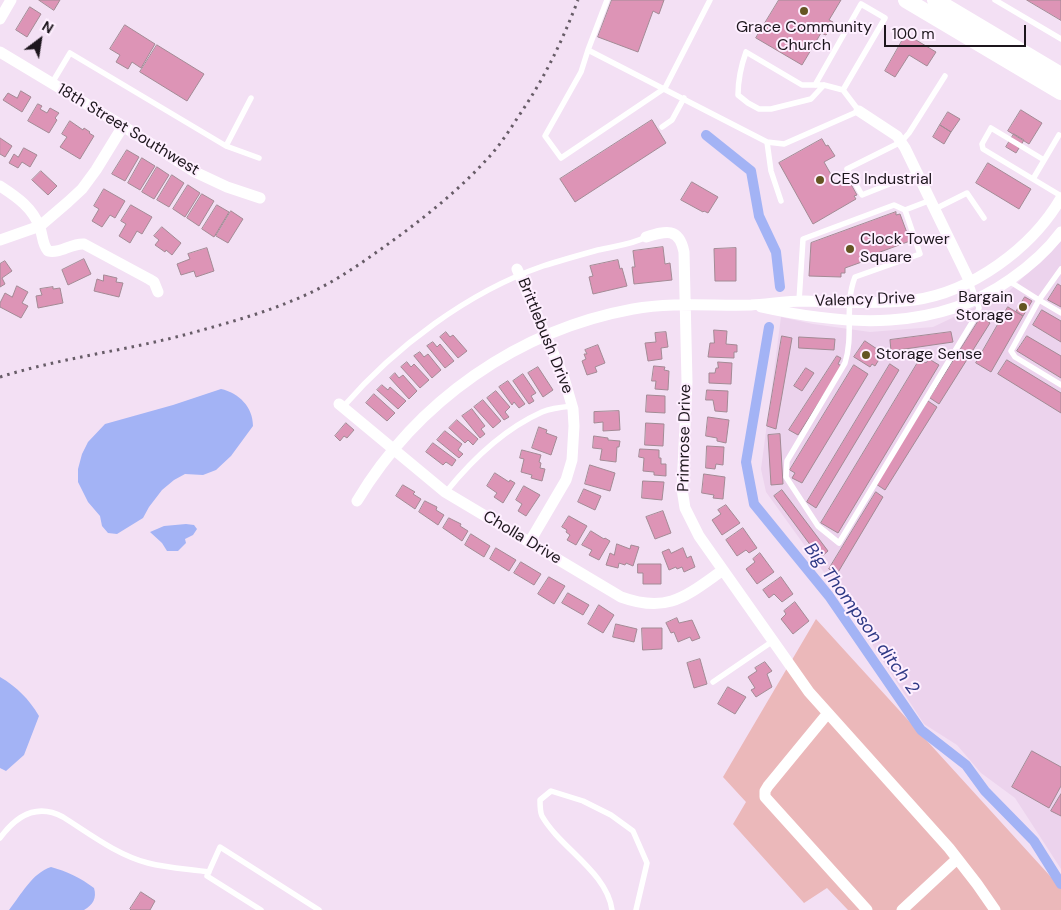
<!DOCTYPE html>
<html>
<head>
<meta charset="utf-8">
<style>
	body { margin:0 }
	#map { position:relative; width:1061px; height:910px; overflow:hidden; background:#f3e0f4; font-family:"DM Sans",sans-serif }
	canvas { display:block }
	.north { position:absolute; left:15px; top:15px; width:50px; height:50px; -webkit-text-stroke:4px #feefff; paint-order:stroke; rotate:31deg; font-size:14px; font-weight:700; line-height:20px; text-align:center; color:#1d161d }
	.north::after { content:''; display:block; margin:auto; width:18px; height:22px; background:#1d161d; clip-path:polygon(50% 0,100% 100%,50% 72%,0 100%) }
	.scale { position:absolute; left:884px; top:25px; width:142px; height:22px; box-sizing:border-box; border:2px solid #1d161d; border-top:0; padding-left:6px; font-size:15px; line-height:18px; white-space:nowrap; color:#1d161d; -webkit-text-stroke:4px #feefff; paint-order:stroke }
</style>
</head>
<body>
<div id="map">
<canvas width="1061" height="910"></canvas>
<div class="north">N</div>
<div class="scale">100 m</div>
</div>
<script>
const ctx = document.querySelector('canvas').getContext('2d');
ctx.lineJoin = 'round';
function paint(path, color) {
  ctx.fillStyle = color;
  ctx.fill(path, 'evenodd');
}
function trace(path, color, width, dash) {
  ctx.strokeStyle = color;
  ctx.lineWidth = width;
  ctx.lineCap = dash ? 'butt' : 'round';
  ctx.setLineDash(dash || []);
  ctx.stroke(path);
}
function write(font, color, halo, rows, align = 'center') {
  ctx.font = font + ' "DM Sans",sans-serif';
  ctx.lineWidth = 4;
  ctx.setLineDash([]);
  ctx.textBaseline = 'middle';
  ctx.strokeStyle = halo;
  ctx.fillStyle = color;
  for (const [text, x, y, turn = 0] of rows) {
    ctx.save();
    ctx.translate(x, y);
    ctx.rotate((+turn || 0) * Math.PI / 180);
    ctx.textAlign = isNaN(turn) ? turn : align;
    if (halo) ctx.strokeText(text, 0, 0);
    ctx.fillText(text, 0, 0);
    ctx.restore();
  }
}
const built = new Path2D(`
	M1061,241V869L1015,798L981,773L957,745L924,724L836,589L766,492L761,469L781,317L813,324L870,332L933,327L1009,291Z`);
const green = new Path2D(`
	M816,619L1061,888V910H848L827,888L804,903L733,824L746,802L723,777Z`);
const water = new Path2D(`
	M221,389C239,393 253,407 253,426L231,456L216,470L203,475L185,474L174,480L162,490L149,507L143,518L117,534L108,533L102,526L100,516L88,502L78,482V469L82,454L88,442L105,424L173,405Z
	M186,524L194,525L197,529L193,535L185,539L186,543L178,551H167L162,543L150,532L164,526Z
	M0,677C17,687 29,699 39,716L24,755L6,771L0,768Z
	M51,867C66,871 81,878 94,888C97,898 93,905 84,910H9C21,895 32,873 51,867Z`);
const canal = new Path2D(`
	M706,135L751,171L759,216L776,252L780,287
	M769,327L746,462L754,504L829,596L921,730L966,765L985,791L1034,841L1061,884`);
const building = new Path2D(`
	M39,0H60L54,10Z
	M612,0H664L659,14L653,11L638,52L598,37Z
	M779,0H841L829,20L833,22L826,35L821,33L802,65L756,38Z
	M1027,0H1061V20Z
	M30,7L41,14L27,37L16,30Z
	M125,25L155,44L141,68L132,62L128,69L116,62L120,55L110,49Z
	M906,34L936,52L927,66L909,55L895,77L885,71Z
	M157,45L204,74L187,101L140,72Z
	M21,91L31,97L22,112L3,100L8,93L17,98Z
	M38,104L42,106L40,109L47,113L50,108L59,113L55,118L57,120L49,133L28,121Z
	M1021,110L1042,123L1029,144L1008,131Z
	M948,112L960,119L951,132L940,125Z
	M652,120L666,143L575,202L560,179Z
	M70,121L83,130L84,128L90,132L89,133L94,136L80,159L60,147L67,137L62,134Z
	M940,125L951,132L944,144L933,137Z
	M1014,134L1024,140L1016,153L1006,147Z
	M0,138L12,146L5,157L0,154Z
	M822,139L826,146L828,145L835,156L824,162L837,185L848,179L857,195L854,196L856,199L813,224L779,163Z
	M24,148L37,155L30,167L22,162L18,168L9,163L14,154L18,157Z
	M127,150L139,157L125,181L112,174Z
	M142,158L155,166L140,190L128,183Z
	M988,163L1031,189L1019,209L976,183Z
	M157,167L169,175L154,199L142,192Z
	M41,171L57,186L48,195L32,180Z
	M172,175L184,183L169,207L157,200Z
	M692,182L718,197L708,213L704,211L703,212L681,200Z
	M188,185L200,193L185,217L173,209Z
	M104,189L125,201L115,218L110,215L102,227L92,221L99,209L94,206Z
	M202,194L214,201L199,226L187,218Z
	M131,205L152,217L142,234L137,231L130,243L119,236L126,224L121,221Z
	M217,205L229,212L214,237L202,229Z
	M231,211L243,219L228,243L216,236Z
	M896,212V215L900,214L910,241L872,255L873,258L845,268V273H841V277L809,276L811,243Z
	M162,227L181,243L172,255L166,250L165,252L155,245L159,240L154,236Z
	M663,247L665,264L670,263L672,280L634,284L632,267H635L633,251Z
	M207,248L214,271L196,277L194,271L181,275L177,264L190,259L188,254Z
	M736,248V281H715L714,249Z
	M84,259L91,274L68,285L62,270Z
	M618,260L620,269L622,268L627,286L593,294L589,277L593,276L590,266Z
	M5,261L12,271L2,278L5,284L0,287V264Z
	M104,275L117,278L116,282L123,283L119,297L94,291L97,279L103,281Z
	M1058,284L1061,286V307L1048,300Z
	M17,286L28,292L22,303L28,306L21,318L0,307V303L5,293L12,297Z
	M53,287V289L60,288L63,303L38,308L36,296L42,295L40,289Z
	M1025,297L1032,301L1023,316L1016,312Z
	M1008,307L1023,316L991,372L976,363Z
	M1042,310L1061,321V342L1033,325Z
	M981,317L990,323L939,404L930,398Z
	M714,330L727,331L726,344L737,345V352H734V358L708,357L710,343H714Z
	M446,332L450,337L453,335L467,351L458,358L440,337Z
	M666,332L668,347L661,348L662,359L648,361L645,343L656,342L655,333Z
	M951,332L953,342L891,351L890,340Z
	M782,336L792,338L776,429L767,426Z
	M1027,336L1061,356V378L1017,351Z
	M799,337L835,339L834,350L799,348Z
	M865,341L883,353L875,366L872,364L870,367L854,357Z
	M433,342L437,347L440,344L454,361L445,368L427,346Z
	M598,345L605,363L595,367L597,372L587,375L582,361L586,359L584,354H587L585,350Z
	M420,352L424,357L428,354L441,370L432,378L414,356Z
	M837,356L841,358L838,364L842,366L798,435L789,430Z
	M920,359L926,363L929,359L939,365L838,533L821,523Z
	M1007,360L1061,393V413L998,374Z
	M407,362L411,367L414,364L429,380L420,388L401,367Z
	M718,362L732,363L731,384L709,383V373H715L716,368H718Z
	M890,364L899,370L816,508L807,502Z
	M854,365L868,374L802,483L792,478L795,473L790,470Z
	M654,366L665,367L664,370L669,371L668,390L655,389L656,381H652Z
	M538,367L553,390L543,397L528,373Z
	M806,368L814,373L802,391L794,386Z
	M395,373L399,378L403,375L417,391L409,399L390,378Z
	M523,374L536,393L531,396L534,401L529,404L513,381Z
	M508,381L525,404L519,408L514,402L512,405L499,387Z
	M382,385L388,390L390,387L406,401L398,409L377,390Z
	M707,390L728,391L727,412L715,411L713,400H706Z
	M496,391L510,407L505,412L509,417L504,420L487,398Z
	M374,394L395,413L387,421L366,403Z
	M647,395L665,396V413L646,412Z
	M483,400L501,421L493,428L474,407Z
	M928,401L937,407L885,490L876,484Z
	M472,409L485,426L481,429L485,434L480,438L462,416Z
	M619,411L620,430L603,431V422L594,423V412Z
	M708,417L729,420L726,443L717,441V438L706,436Z
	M457,420L478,439L473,445L468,440L465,443L449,428Z
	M346,423L354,430L347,438L344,436L340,441L335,436Z
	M646,423L664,424L663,446L645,445Z
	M539,427L547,430L546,433L557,437L551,455L532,448Z
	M445,431L462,444L458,450L463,454L459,458L437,440Z
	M780,434L783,484L771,485L768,435Z
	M594,436L608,438V440L620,441L619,447H617L616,462L600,460L602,449L593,448Z
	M433,443L456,460L452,466L446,462L443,465L426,452Z
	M707,446L724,447L723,465L716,464L715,469L706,468Z
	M640,449L659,450V458H661V464H666V476L654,475V472L643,471L644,458L639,457Z
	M522,450L541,455L539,462L541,463L540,468L545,469L542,481L531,478L532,475L521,472L524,459L520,458Z
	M590,465L615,473L610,491L585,484Z
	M495,473L509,482L510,480L515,483L503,503L494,497L497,493L487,486Z
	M704,474L725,477L723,499L713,498L714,495L702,493Z
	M643,481L664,482L662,500L642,498Z
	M403,485L415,492L413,494L421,499L415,509L396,496Z
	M524,486L540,495L526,516L518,511L522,504L516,500Z
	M584,489L601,496L595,510L578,502Z
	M782,490L828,551L820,558L774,496Z
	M876,492L883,497L837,574L829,569Z
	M425,501L437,507L436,510L444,515L438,525L419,512Z
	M726,505L740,523L722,535L712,520L721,514L718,510Z
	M663,511L671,533L655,539L646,517Z
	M569,516L587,526L576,545L567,540L570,535L566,532L567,530L562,527Z
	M449,518L461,524L460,526L468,531L462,541L443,528Z
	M743,528L757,548L749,553L746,550L737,556L726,540Z
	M591,531L604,539L605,538L610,541L599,560L589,555L592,550L582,545Z
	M471,534L490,546L484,557L465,545Z
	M617,544L630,549L631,545L639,547L633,566L626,563L625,565L619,563L618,568L606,565L610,553L614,555Z
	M496,548L516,560L509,571L490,559Z
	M683,548L687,558L691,556L695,567L684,572L682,567L677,569L676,567L669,570L662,552L669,549L671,553Z
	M760,553L774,572L757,584L746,569L755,562L753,559Z
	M521,562L541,574L534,585L514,573Z
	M638,564H661V584H643V573H638Z
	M549,577L565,586L554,604L538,594Z
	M781,577L793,594L782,602L774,594L769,598L763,590Z
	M568,593L589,605L583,615L562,603Z
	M795,602L809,621L793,634L781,619L786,614L784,611Z
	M599,605L614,615L603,633L588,624Z
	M677,618L679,623L692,620L700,638L692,641L690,637L678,642L674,632L671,633L666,623Z
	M616,624L637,629L634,642L613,637Z
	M642,628H662V649L643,650Z
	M700,659L707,684L694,688L687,663Z
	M765,662L772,671L767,674L772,687L756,697L751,690L755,688L748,677L757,671L755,668Z
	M728,687L746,697L735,714L718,704Z
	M1032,751L1061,767V786L1049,808L1012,787Z
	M1061,794V816L1051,811Z
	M141,892L155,901L150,910H131L130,909Z`);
const service = new Path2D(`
	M607,0L588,50L767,142L784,144L859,111L843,90L824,85H802L746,52C741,66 738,79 738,95L748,103L759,109H771L811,99L824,85
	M995,0L1061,39
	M588,50L581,72L545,136L561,158L665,88L710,0
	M52,83L70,53L226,146L251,98
	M815,85L861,4L885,18L843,90
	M662,127L672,120L684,98
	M767,142L771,171L781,201
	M226,146L259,158
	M1044,160L991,128L982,144L983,149L1061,196
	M917,173L862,195L847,169L901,142L909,133L945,76
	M1033,179L1059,135
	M935,209L967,193L984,218
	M905,210L920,254L855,277C844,305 854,335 845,363L787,461L786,477L818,526L839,543L976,316L979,308L970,282
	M1009,281L1039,300L1061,269
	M799,301L803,239L894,205L905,210L931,200
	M1061,313L1039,300L1011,351L1015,357L1061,385
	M343,407C395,347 468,292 543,266C562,260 580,255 598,250C614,246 631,245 646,237
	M446,492C471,461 504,429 542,412C551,408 562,407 573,406
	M713,682L773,641
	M0,838C16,816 37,803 63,817C90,834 117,855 148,863C167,868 188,869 209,872
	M261,910L207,876L220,847L319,910
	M612,910C607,872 560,848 542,816C540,812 540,805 540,800L551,791L583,801L611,815L633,831L647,863L636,910`);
const minor = new Path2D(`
	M0,19L11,0
	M0,52L123,126L195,172L227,187L260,198
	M859,111L897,136L905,148L970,282
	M0,186C17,197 33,208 40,228C43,236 42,244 48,251C60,254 71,243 84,244L149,279L154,282L158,292
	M646,237C666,231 679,227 684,252L687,382L682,489L685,508L699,536L809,692L949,848L977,884L995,910
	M0,240L40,226L68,202L82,189L96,170L123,126
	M517,269L564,378L573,409L574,426L572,460L566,480L529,543
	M761,307C846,326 937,332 1011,279C1031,265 1047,251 1061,232
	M339,404L445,492L621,597C668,614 686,596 723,570
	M357,501C417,401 518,330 633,309C673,302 712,306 751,305C769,304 786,301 804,301C841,302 878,304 914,300C972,292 1032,248 1061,198
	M828,713L768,786L765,791V797L867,910
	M902,910L957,859`);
const secondary = new Path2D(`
	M906,0L1061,92
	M935,0L1061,75`);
const rail = new Path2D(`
	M0,377C64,357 131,350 195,332C235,321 278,309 316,290C344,276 370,257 395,239C429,214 461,188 489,157C500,145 509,131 518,117C544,79 561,44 578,0`);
const markers = [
	[804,11,5,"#645522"],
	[820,180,5,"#645522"],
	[850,249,5,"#645522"],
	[1023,307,5,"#645522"],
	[866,355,5,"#645522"]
];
const poiNames = [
	["Grace Community",804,28,"center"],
	["Church",804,46,"center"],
	["CES Industrial",830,180],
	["Clock Tower",860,240],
	["Square",860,258],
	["Bargain",1013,298,"right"],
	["Storage",1013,316,"right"],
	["Storage Sense",876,355]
];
const streetNames = [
	["18th Street Southwest",128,130,31],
	["Valency Drive",865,300,-2],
	["Brittlebush Drive",545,336,68],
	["Primrose Drive",685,438,-89],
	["Cholla Drive",522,538,31]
];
const waterNames = [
	["Big Thompson ditch 2",861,619,54]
];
paint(built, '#ecd3ed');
paint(green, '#ebb8ba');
paint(water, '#a3b3f5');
trace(canal, '#a3b3f5', 10);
paint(building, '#dd94b6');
trace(building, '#a38a95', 1);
trace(service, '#fff', 5.5);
trace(minor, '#fff', 11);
trace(secondary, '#fff', 16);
trace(rail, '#675c67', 3, [2.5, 5]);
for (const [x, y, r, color] of markers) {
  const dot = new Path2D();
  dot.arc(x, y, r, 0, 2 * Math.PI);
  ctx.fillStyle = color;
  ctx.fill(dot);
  trace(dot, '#feefff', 2);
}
write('16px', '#1d161d', '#feefff', poiNames, 'left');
write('16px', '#1d161d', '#feefff', streetNames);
write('italic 18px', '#303a86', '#feefff', waterNames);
</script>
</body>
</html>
